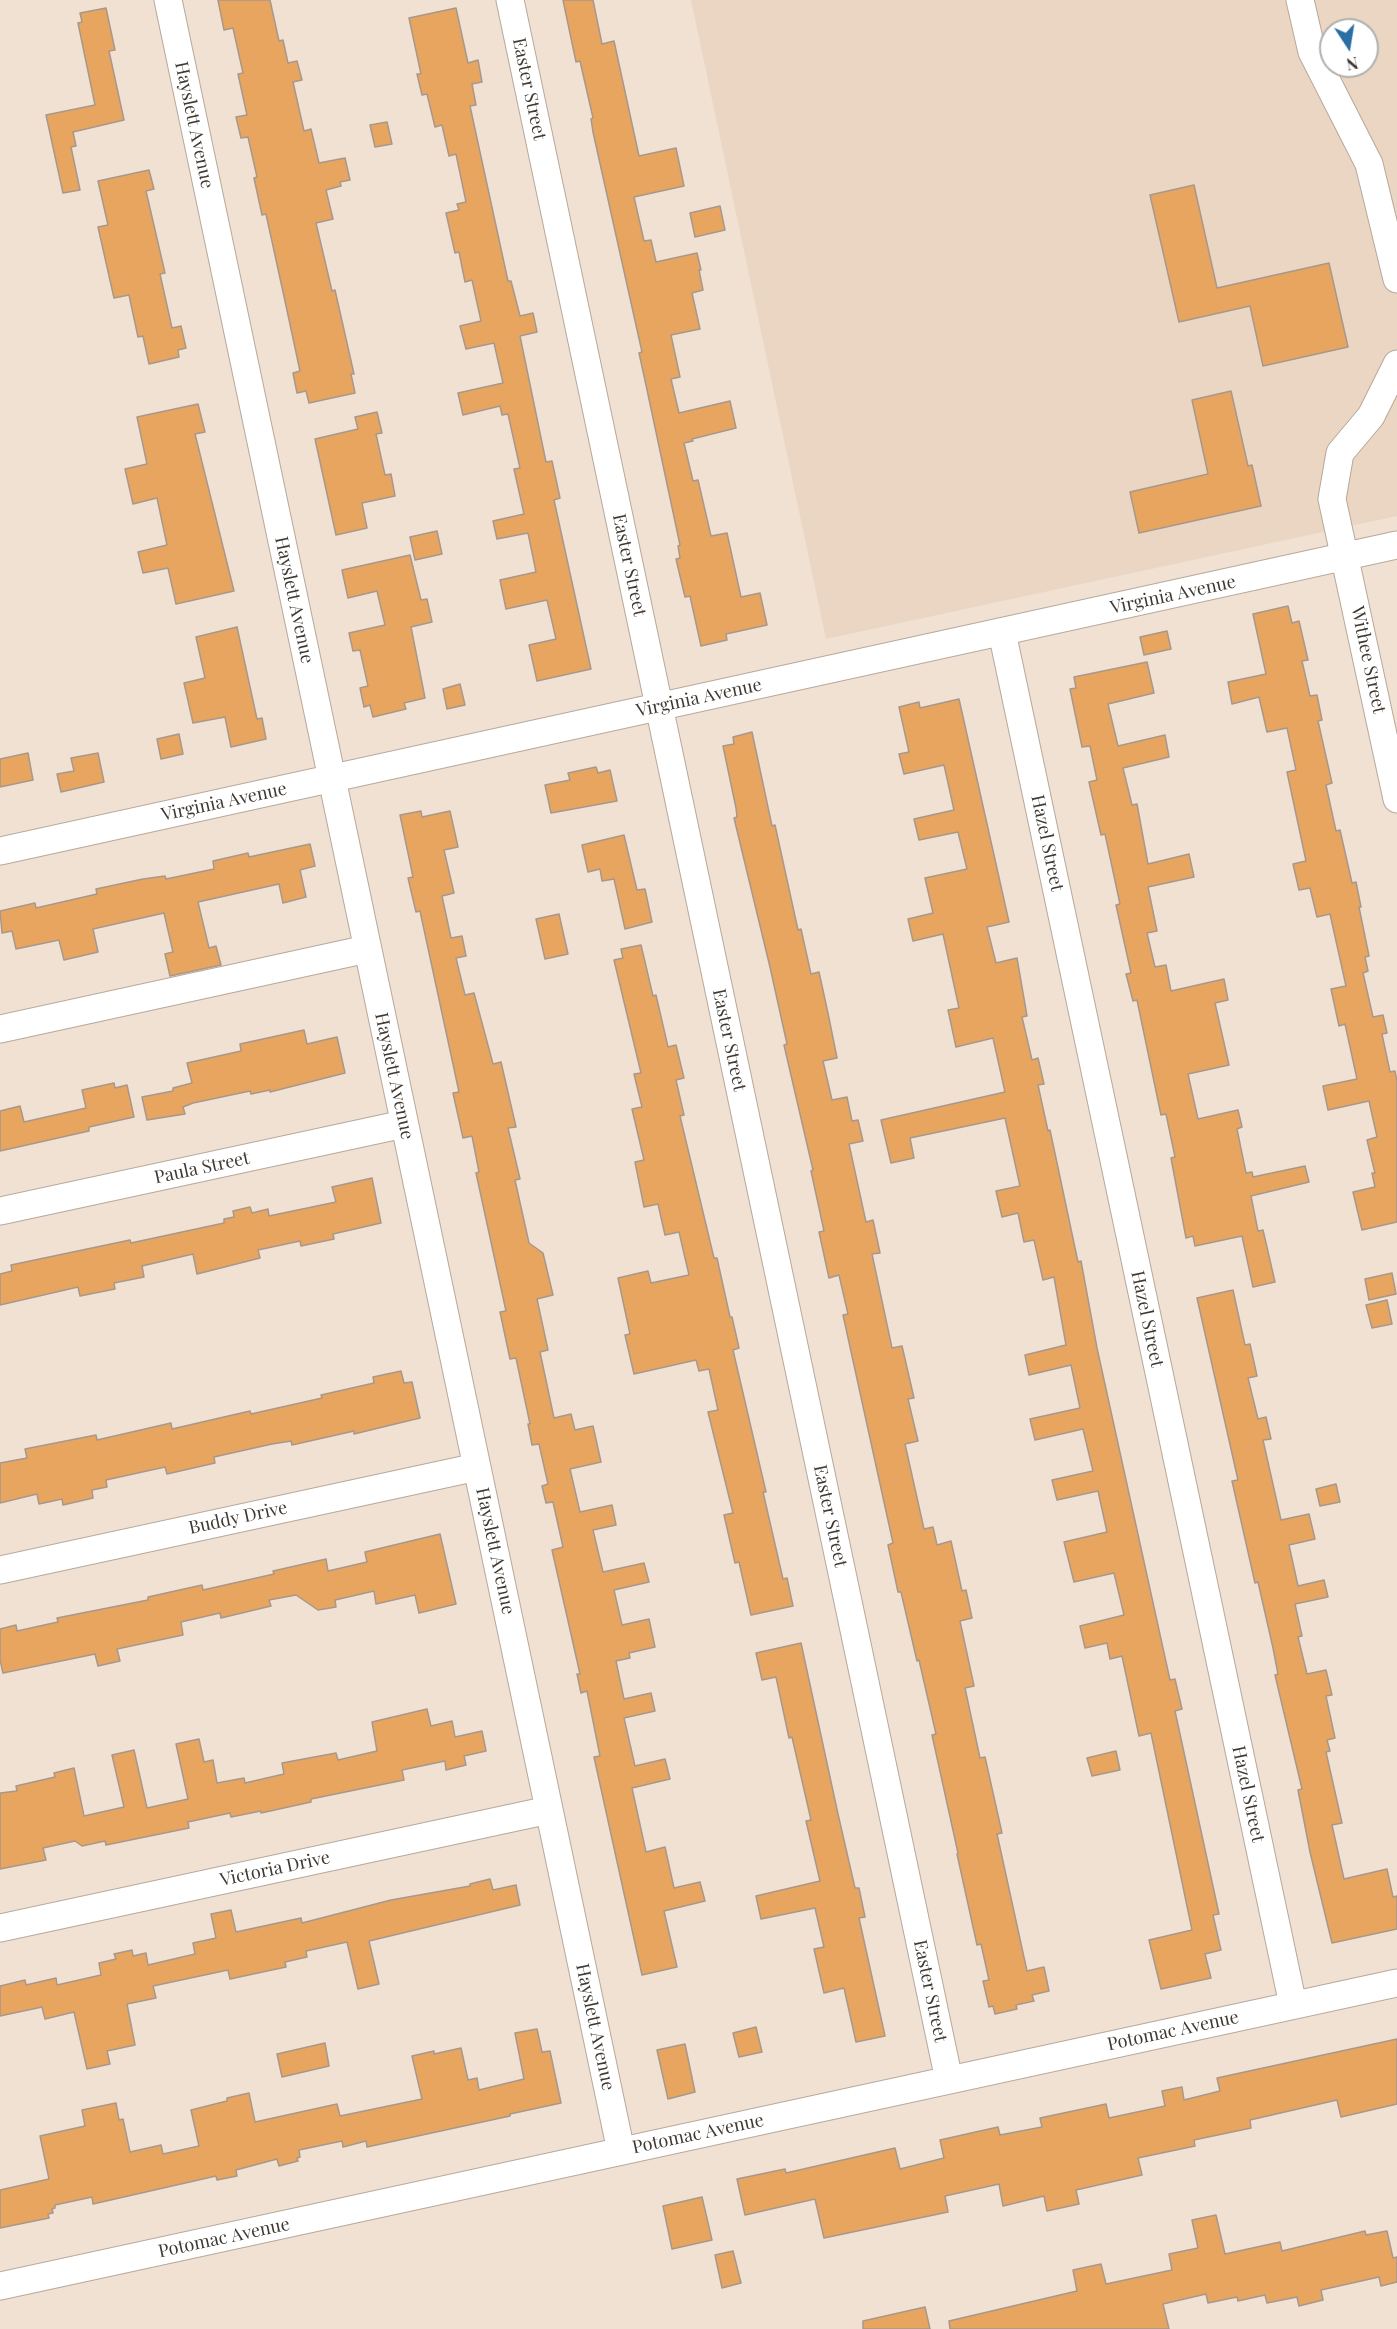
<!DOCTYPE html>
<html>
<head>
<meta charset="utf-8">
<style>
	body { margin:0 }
	#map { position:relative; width:1397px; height:2329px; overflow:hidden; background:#f0e1d3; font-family:"Playfair Display",serif }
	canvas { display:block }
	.north { position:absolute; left:1319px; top:18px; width:60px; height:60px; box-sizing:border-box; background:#fff; border:2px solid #b2b0ad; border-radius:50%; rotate:168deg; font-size:16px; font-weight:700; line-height:24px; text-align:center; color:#3f3933 }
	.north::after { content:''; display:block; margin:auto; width:21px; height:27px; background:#2a6fa4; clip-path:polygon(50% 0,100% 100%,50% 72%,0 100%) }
</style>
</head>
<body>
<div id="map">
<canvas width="1397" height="2329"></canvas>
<div class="north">N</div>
</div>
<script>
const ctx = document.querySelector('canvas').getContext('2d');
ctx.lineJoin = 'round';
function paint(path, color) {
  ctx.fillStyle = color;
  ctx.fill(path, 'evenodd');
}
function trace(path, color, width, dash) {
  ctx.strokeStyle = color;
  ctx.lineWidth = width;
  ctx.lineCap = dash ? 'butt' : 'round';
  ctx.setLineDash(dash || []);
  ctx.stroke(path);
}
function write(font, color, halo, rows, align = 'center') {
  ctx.font = font + ' "Playfair Display",serif';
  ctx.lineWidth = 6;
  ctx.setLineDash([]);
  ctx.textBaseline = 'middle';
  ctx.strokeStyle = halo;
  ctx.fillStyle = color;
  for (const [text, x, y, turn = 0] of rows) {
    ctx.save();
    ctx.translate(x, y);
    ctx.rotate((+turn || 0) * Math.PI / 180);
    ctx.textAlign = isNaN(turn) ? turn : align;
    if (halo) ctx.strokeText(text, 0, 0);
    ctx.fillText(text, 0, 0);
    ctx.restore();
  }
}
const built = new Path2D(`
	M691,0H1397V516L826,639ZM1331,30H1367V66H1331Z`);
const building = new Path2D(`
	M218,0H270L279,41L283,40L288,63L297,61L302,80L293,82L304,131L311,129L319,163L345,158L350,180L340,182L341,186L326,190L333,219L316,223L332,291L335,290L354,374H351L355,393L309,403L306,391L297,393L293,373L300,371L285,301L266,214L262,215L254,178L257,177L248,137L241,138L236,117L247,115L238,74L243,73L233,28L224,30Z
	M563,0H593L602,44L614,41L639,156L676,148L684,186L634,197L644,241L651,240L656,262L697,253L701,270H699L703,290L692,293L700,329L671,335L680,377L671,379L679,413L730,401L736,428L692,439L693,441L684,443L693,481L698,480L711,536L727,533L741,597L760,593L767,625L726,634L727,640L701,646L690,596L685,597L676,559L680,558L678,546L680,545L646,385L639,353L642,352L593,132L591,119L593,118L580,61L576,62Z
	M106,8L115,50L109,51L124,120L73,132L76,146L71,147L80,190L63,193L46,115L95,105L78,23L82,22L80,13Z
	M456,8L468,63L478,60L482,82L472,84L476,105L470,106L508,281H511L520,316L533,313L537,332L520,336L546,462L552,461L560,498L554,500L591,669L537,681L529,645L556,639L547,600L506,609L500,580L536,572L528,533L497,539L493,521L524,514L514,469L520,468L508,414L502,415L500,406L463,415L458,393L503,383L494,343L466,349L460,326L481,321L472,280L465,282L459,252L455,253L446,213L459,210L457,204L466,202L456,154L449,156L442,125L435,127L427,94L422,95L417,74H421L409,18Z
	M387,122L392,144L375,147L370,125Z
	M149,170L154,189L146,191L165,273L160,274L172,328L181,326L186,348L178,350L179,357L149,364L143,336L138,337L129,295L114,298L98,227L108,225L98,181Z
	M1194,185L1217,288L1329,263L1348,347L1263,366L1250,306L1179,322L1150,195Z
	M720,206L725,230L695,237L690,213Z
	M1231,391L1248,466L1252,465L1261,506L1139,533L1130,492L1208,474L1192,400Z
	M198,404L205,432L195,434L234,591L176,604L168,568L143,573L138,552L167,545L157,498L133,504L125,469L147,464L137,417Z
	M377,412L382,433L376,434L385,475L391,474L395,496L362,503L367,528L336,535L315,439L358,429L355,417Z
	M437,531L442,554L415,560L410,537Z
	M410,555L421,600L427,599L432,622L411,627L425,698L404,703L406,709L373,717L370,705L364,707L360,688L368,686L360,650L353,651L349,633L385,625L377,591L348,598L342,570Z
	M1288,606L1292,623L1299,621L1308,660L1302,661L1310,696L1317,695L1322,720L1318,721L1332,783L1326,785L1336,831L1340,830L1352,883L1356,882L1361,907H1359L1369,956L1365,957L1368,971L1363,973L1373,1017L1383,1015L1387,1033L1382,1034L1390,1072L1395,1071L1397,1081V1222L1362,1230L1353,1192L1375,1187L1372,1173H1375L1367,1140L1377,1137L1369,1101L1328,1110L1323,1086L1357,1079L1345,1024L1339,1026L1331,989L1346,986L1330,914L1317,917L1310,888L1299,890L1293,864L1306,861L1287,772L1296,770L1287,728L1267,732L1259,697L1232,704L1228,682L1266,674L1253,614Z
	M237,627L257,719L262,718L266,739L231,747L225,717L193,723L184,683L205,678L196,637Z
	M1167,631L1171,649L1144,655L1140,637Z
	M1147,662L1154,693L1108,704L1118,746L1165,735L1169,757L1123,768L1132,805L1137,804L1148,864L1189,854L1194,877L1148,887L1157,931L1147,933L1155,967L1166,965L1171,991L1224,979L1228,1000L1215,1003L1229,1065L1188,1074L1198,1119L1238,1110L1242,1127L1237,1129L1246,1173L1252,1172L1253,1177L1305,1166L1309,1182L1251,1196L1258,1231L1263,1230L1275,1282L1253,1287L1242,1236L1195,1246L1193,1236L1186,1238L1171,1158L1175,1157L1166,1114L1161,1115L1137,1000L1133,1001L1126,974L1131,973L1116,905L1120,904L1105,834L1101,835L1089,782L1097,780L1090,746L1082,747L1070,689L1076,688L1074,677Z
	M460,684L465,705L447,709L443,689Z
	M959,699L1009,922L987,927L996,963L1017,958L1027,1016L1022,1017L1032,1060L1038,1058L1044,1084L1038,1085L1048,1131L1050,1130L1078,1262L1081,1261L1097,1348L1170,1680L1175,1679L1182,1709L1175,1711L1219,1914L1213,1915L1221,1950L1205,1954L1211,1978L1161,1989L1149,1940L1192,1930L1151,1733L1139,1736L1122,1656L1110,1659L1107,1643L1085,1648L1080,1626L1124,1615L1114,1573L1074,1582L1064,1542L1107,1532L1098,1491L1057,1500L1052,1480L1093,1471L1083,1429L1035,1440L1030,1419L1080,1408L1071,1365L1029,1375L1025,1355L1066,1345L1054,1277L1043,1280L1034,1240L1024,1242L1018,1213L1002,1217L996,1191L1020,1186L1005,1118L910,1138L914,1158L891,1163L881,1120L1005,1092L993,1038L956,1047L948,1010L959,1008L943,934L913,941L908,919L933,913L925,878L967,869L958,832L919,840L914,819L954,810L944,765L904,774L899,754L909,752L899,707L919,702L920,708Z
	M752,732L772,826L775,825L798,930L801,929L811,974L819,972L829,1018L837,1058L823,1061L832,1100L847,1097L852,1121L858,1120L863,1141L849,1144L866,1222L873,1220L880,1253L872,1254L892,1348L902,1346L914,1398L908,1399L918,1441L905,1444L924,1529L933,1527L937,1545L951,1541L962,1591L966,1590L972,1618L960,1621L974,1686L965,1688L980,1758L985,1757L1002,1833L997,1834L1027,1971L1044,1967L1049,1991L1032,1995L1034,2001L1016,2005L1017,2009L995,2014L993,2006L989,2007L983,1981L989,1980L981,1944L977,1945L957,1854L958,1853L932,1735L936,1734L919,1660L917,1661L901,1592H898L888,1545L893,1543L843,1315L848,1314L839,1275L829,1278L819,1232L824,1231L811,1171L813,1170L784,1045L787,1044L770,967L734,818L737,817L736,808L723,746L734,744L733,737Z
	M179,734L183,754L161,759L157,739Z
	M28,753L33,780L0,787V759Z
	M98,753L104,782L61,792L57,774L74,771L71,758Z
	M596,767L598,773L610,770L617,801L551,813L545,785L570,780L568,773Z
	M421,811L422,817L450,811L458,847L444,850L454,893L442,896L451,938L462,936L466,956L456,958L465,995L474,993L493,1064L501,1062L516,1127L508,1128L520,1179L515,1180L529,1243L543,1253L553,1295L537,1299L548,1350L540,1352L554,1418L571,1414L575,1430L593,1426L601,1462L570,1469L580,1512L612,1505L616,1525L593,1530L603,1572L644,1563L649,1582L614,1590L622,1625L649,1619L655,1647L629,1653L630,1658L616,1661L624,1699L651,1693L655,1711L624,1718L635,1766L665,1759L670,1779L632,1788L646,1852L665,1847L674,1888L700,1882L705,1901L664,1911L677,1967L642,1975L594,1757L600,1756L587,1691L581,1693L577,1674H580L552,1550L563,1547L553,1502L546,1503L542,1486L548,1484L539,1444L532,1445L528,1424H530L516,1358L510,1359L500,1312L506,1311L476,1173L479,1172L472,1136L463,1138L453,1093L459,1092L420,911L416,912L408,878L413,877L400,815Z
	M624,835L637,890L645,889L652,922L625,929L614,879L602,881L600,869L588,872L582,845Z
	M310,844L315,866L300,870L306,897L283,903L279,884L198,902L209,948L216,946L221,965L170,976L165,954L173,952L164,913L93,929L98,952L64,960L59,940L16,949L12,931L2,933L0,911L35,903L36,908L97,894L96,889L143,879L165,876L166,879L214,869L213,861L248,853L249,857Z
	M559,914L568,954L545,959L536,919Z
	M641,945L653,996L656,995L668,1047L676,1045L684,1078L676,1080L684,1115L680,1116L714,1258H717L730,1317H732L739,1348L733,1350L766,1492H763L783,1579L787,1578L793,1606L751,1615L739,1562L735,1563L724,1515L733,1513L708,1412L718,1410L709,1369L699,1371L696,1360L634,1374L625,1335L630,1334L618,1278L648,1271L651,1283L689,1275L679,1232L665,1235L658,1204L644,1207L635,1162L644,1160L632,1109L642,1107L634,1074L641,1073L614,960L623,958L621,949Z
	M304,1030L307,1044L337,1037L345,1073L270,1092V1090L251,1094L250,1091L193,1103L183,1107L185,1114L147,1120L142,1097L173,1091V1088L192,1083L187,1063L241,1051L240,1044Z
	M114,1083L115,1088L127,1085L134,1117L89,1127V1131L0,1151V1111L20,1106L24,1122L86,1108L82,1090Z
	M372,1178L381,1223L333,1234L334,1239L301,1246L300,1241L258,1250L260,1258L197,1274L193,1254L142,1266L144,1277L114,1283L115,1289L80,1296L78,1287L0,1305V1274L12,1271L11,1265L130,1240L131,1243L224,1223V1219L234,1217L233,1211L250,1207L252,1213L268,1209L269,1216L336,1202L332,1187Z
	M1392,1273L1396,1294L1369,1300L1365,1279Z
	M1233,1290L1245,1345L1250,1344L1257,1376L1248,1378L1258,1419L1266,1417L1271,1439L1263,1440L1281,1520L1309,1514L1315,1539L1289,1545L1298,1586L1324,1580L1328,1597L1295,1604L1302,1636L1298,1637L1307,1674L1326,1670L1332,1695L1326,1696L1335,1738L1327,1740L1330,1751L1326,1752L1342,1823L1332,1825L1344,1879L1387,1869L1393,1897L1397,1896V1929L1332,1943L1310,1852L1298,1790L1302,1789L1275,1675L1278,1674L1273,1648L1258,1582L1255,1583L1232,1481L1238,1480L1197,1298Z
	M1387,1300L1392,1324L1372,1328L1366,1305Z
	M401,1371L404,1383L412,1382L420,1418L354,1434V1431L292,1445L291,1441L272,1444L214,1457L215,1463L167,1474L165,1467L106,1480L107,1487L92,1490L93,1498L63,1505L62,1499L39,1504L37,1494L0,1503V1463L27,1458L25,1449L96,1435L97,1440L171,1423L172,1429L250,1411L251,1414L322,1398L321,1395L374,1383L373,1377Z
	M1336,1484L1340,1502L1320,1506L1316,1489Z
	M440,1534L456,1604L419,1613L415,1595L376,1604L374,1591L335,1600L336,1607L318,1610L296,1595L269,1600L271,1606L221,1618L220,1613L181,1622L183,1635L117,1649L120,1661L98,1666L95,1654L3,1673L0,1660V1629L16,1625L17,1631L58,1622L57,1618L148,1600V1597L202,1585L203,1590L274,1574L273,1571L326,1559L328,1571L367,1562L365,1552Z
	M801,1643L838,1814L855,1888H859L865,1917L859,1918L885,2036L856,2042L844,1988L824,1993L814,1949L824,1947L815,1908L761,1919L756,1896L820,1881L806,1821L811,1820L792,1737L789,1738L776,1677L762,1680L756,1653Z
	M427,1709L431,1726L452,1721L455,1737L482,1731L486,1751L464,1756L466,1765L446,1770L445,1761L402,1770L404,1780L311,1799V1802L261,1813V1811L231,1817L230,1813L188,1822L189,1828L106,1845L105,1841L82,1846L75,1841L43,1848L46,1860L0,1869V1793L17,1791L16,1786L55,1777L54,1773L74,1768L84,1816L124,1807L112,1755L134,1750L147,1808L188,1799L176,1744L199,1739L204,1762L213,1760L217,1783L244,1778L245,1783L284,1774L282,1763L336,1753L338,1760L377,1751L372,1722Z
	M1116,1751L1120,1770L1092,1776L1087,1758Z
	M490,1879L493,1890L516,1885L520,1905L369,1941L379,1984L358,1989L347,1942L306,1951L307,1957L285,1962L286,1967L230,1979L228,1970L153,1986L156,1998L127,2004L135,2045L107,2051L110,2064L87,2069L74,2012L45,2019L42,2007L0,2016V1986L25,1980L26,1985L56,1978L57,1985L101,1975L99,1963L116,1959L114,1954L132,1950L133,1956L146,1953L148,1965L195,1954L193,1943L216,1938L211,1914L231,1910L236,1932L301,1918L302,1923L391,1900L470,1886V1884Z
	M756,2027L762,2052L739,2057L733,2033Z
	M537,2029L542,2052L550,2051L561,2103L510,2114V2116L367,2147L366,2141L343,2147L342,2141L299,2150L300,2157L297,2158L298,2161L279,2166L277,2159L236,2170L237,2176L217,2180L216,2176L93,2204L92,2197L55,2205V2208L52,2209L53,2213L48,2214L49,2218L0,2228V2190L49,2179L40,2136L85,2126L82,2110L116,2103L119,2120L123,2119L130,2152L161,2145L163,2154L199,2146L191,2110L227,2101V2098L249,2093L255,2122L337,2104L340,2116L422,2099L412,2056L434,2051V2054L461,2048L468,2080L477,2078L479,2090L524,2079L515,2033Z
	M1397,2039V2104L1341,2117L1337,2100L1250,2120L1251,2128L1194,2140L1195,2146L1138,2158L1142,2175L1076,2190L1079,2204L1047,2211L1044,2196L1003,2206L999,2184L945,2196L948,2212L824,2238L815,2199L745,2215L737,2179L785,2169L786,2173L895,2148L900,2169L944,2158L940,2140L998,2127L1000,2135L1042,2127L1040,2118L1106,2104L1109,2118L1165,2106L1162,2091L1182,2087L1184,2100L1220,2091L1217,2078Z
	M325,2043L329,2066L282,2077L277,2054Z
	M685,2044L695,2092L668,2099L657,2050Z
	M702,2197L712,2240L672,2249L663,2206Z
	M1216,2215L1225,2254L1280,2242L1282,2251L1365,2231L1366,2235L1387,2231L1393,2258L1397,2257V2282L1381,2286L1379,2277L1321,2290L1323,2300L1299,2306L1297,2297L1267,2303L1265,2295L1238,2301L1237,2297L1208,2303L1206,2294L1163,2304L1169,2329H950L949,2321L1077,2291L1073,2270L1101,2264L1106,2284L1172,2270L1169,2254L1198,2248L1192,2220Z
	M733,2251L741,2283L722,2288L715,2255Z
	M925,2307L930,2329H863V2321Z`);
const minor = new Path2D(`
	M168,0L621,2151
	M510,0L949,2080
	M1300,0L1312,52L1369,164L1397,279
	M1397,364L1371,416L1340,453L1332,499L1397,799
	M1002,632L1293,2005
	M0,851L1397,545
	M0,1029L367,949
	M0,1211L404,1124
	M0,1570L477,1467
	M0,1928L549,1810
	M0,2286L1397,1983`);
const streetNames = [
	["Easter Street",529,89,78],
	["Hayslett Avenue",194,125,78],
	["Easter Street",629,565,78],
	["Virginia Avenue",1173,595,-12],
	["Hayslett Avenue",294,600,78],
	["Withee Street",1368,660,78],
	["Virginia Avenue",699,698,-12],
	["Virginia Avenue",224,802,-12],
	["Hazel Street",1047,843,78],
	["Easter Street",729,1040,78],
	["Hayslett Avenue",394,1076,78],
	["Paula Street",202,1168,-12],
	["Hazel Street",1147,1319,78],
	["Easter Street",830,1516,78],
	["Buddy Drive",238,1518,-12],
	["Hayslett Avenue",495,1551,78],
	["Hazel Street",1248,1794,78],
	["Victoria Drive",275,1869,-12],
	["Easter Street",930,1991,78],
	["Hayslett Avenue",595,2027,78],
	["Potomac Avenue",1173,2031,-12],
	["Potomac Avenue",698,2134,-12],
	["Potomac Avenue",224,2238,-12]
];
paint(built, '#ebd6c3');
paint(building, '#e8a560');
trace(building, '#a7988b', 1.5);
trace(minor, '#b7a89b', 29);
trace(minor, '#fff', 27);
write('18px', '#3f3933', '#fff', streetNames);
</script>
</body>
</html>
